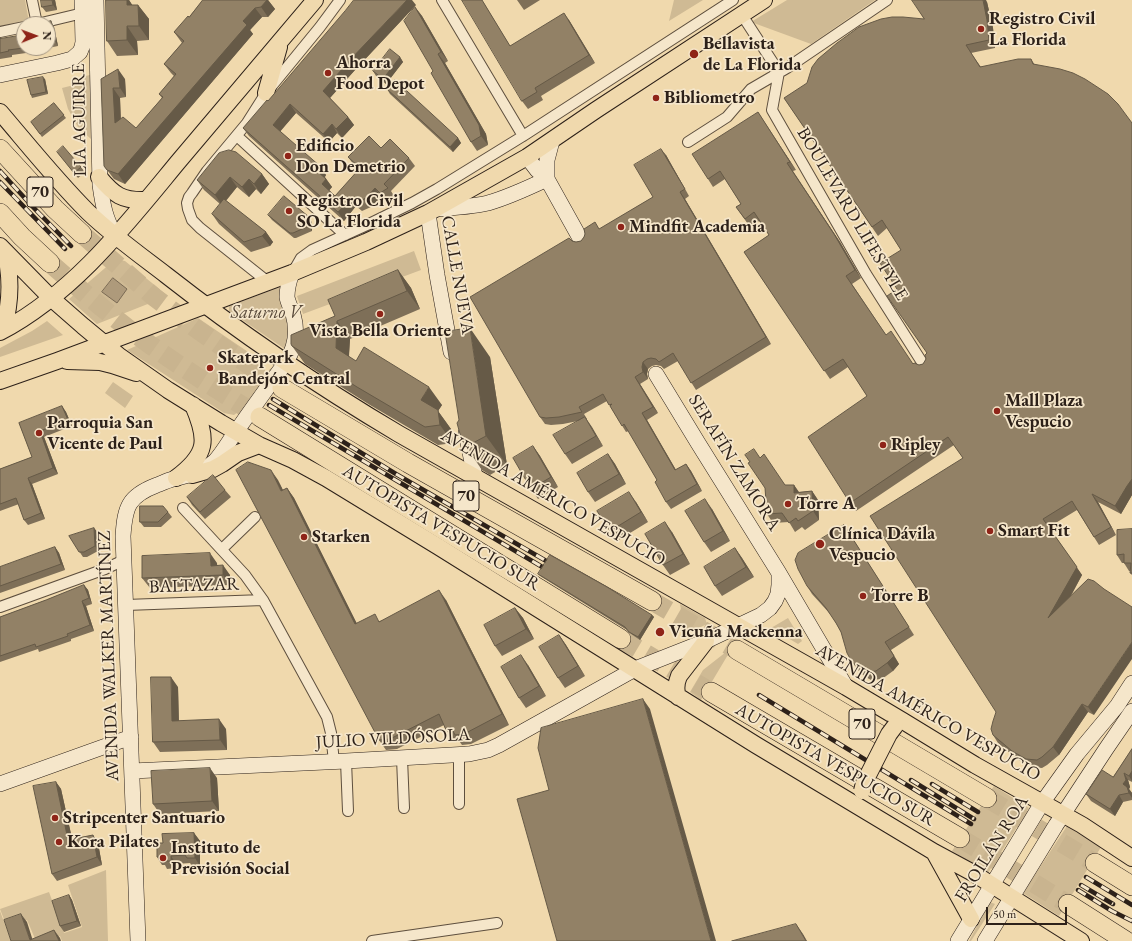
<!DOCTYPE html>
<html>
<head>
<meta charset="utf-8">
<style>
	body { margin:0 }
	#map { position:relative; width:1132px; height:941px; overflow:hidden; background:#f0d9ad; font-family:"EB Garamond",serif }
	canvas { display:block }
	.north { position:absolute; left:16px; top:16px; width:40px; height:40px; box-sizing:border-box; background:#f5e6ca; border:1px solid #a59783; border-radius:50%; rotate:89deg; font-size:11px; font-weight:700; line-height:16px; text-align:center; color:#2d2119 }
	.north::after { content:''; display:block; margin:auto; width:14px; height:18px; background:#8f2418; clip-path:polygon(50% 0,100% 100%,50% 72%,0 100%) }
	.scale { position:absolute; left:986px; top:907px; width:81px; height:18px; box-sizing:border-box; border:2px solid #2d2119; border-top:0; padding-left:5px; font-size:12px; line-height:14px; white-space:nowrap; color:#2d2119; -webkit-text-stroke:3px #f5e6ca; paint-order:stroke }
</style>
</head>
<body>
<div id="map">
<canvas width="1132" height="941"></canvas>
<div class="north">N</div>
<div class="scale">50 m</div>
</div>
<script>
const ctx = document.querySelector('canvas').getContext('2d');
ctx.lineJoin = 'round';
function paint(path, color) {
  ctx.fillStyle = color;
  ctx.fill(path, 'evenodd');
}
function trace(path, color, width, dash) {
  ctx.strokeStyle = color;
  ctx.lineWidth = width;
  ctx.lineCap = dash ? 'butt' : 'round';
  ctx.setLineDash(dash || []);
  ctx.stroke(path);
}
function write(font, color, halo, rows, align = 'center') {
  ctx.font = font + ' "EB Garamond",serif';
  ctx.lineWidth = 3.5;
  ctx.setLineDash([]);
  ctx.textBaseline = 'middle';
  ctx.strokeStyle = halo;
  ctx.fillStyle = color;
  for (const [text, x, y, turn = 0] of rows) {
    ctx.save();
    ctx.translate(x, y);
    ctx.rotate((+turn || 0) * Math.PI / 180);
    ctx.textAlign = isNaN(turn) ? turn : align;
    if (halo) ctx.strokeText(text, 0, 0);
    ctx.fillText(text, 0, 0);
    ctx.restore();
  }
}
const green = new Path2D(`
	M0,0H25L29,22L0,28Z
	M674,0H703L669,21Z
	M787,0H875L811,44L751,22Z
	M90,75L91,139L78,127L68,109L62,88L78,84L81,77Z
	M414,251L421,270L303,314L297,296Z
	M120,260L125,261L168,296L97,324L69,299L112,262Z
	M281,287L291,331L285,349L229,311V306Z
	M198,318L260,360C264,364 266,369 265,375C263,383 241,411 234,415L224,413L127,350Z
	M47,321L63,335L0,357V348L32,331Z
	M113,382L133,396L125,408L105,393Z
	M680,604L705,618L707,624L680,637L684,627Z
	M788,618L802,641L798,644L771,628Z
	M726,652L729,653L701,700L690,692L703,670Z
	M994,786L1029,808L988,873L952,851Z
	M1067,826L1101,847L1059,916L1023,893Z
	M106,870L108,941H62L60,936L46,941H36L27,920L7,927L0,909L49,892L64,933L82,927L68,885Z
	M990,902L995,904L971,941H969Z
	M0,911L11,941H0Z`);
const water = new Path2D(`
	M113,278L127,289L117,303L102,292Z`);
const highwayTunnel = new Path2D(`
	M82,234L154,297L198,330L282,388
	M50,263C82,291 114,319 149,344C185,370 223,393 260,417
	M652,601L737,650
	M621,639L711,692
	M987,798L1095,863
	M960,838L1068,904`);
const street = new Path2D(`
	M32,0L37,24
	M442,0L523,136
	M742,15L779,72L772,110L866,274L925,367
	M37,24L83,13
	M0,32L24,27
	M237,136L345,235
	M688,142L727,117L751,89L787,68L887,0
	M293,272L301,258L312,250L367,225L412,203L437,189L523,136L733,0
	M268,282L200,228L192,220L188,209L187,203L189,197L192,193L207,171L247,123L266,93L320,27L340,0
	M183,508L245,575L263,600L327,717L331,733L334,762
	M222,549L255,517
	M126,605L263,600
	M0,607L105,569L124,560
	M459,755V804
	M402,758L404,808
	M346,761L348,811
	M372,941L497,923`);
const secondary = new Path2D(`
	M96,0L100,185C103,206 105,217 115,236
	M0,75L57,63L72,59L80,52L82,47L83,42L82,0
	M527,157L537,170L547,179L581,240
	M547,179V160L552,141
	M435,209C453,208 471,207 488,203C509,197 528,188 547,179
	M428,213L437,275L451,352
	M656,374L698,443L779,573L846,687
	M466,433L475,477
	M132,771L346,761L469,754L488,750L499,745L635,669L706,641L761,615L770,608L775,601L778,594L779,585V573
	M0,784L131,737
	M138,941L123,536C125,507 128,496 157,485C163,483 170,479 177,478C193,474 202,473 215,461C224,451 230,439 238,429C254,406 270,384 286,362C295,348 298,331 293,314C291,308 288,303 287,297C287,288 289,281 292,273
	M958,941L1042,803L1077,754L1117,706L1132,683
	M985,941L1056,825L1106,749L1132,711`);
const primary = new Path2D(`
	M266,93L279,47
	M0,112C29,146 57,181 88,212C112,235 140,255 166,275C240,333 318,386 399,434L846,687L903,721L975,765L1082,825L1132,858
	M99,177C114,195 122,201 146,200
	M0,246L51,298L83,326L118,355L168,390L221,423L259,445L293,460L326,478L439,547L756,745L934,852L973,873L1081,941
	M3,330C11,303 12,279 5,251
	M0,332C74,293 126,225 178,162C224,108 270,54 315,0
	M67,361L100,362L112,365L136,373
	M0,381L57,361L292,273L366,242L428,213L527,157L596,110L764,0
	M192,475L213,469L222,464L238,453L259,445
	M176,478C208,454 208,440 193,405
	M678,697C675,689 676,683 679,676L706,641
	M934,852L971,919`);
const highway = new Path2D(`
	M0,149L55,209L82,234
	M0,213L22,237L50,263
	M282,388L408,463L652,601
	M260,417L621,639
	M737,650L987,798
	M711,692L960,838
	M1095,863L1132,886
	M1068,904L1126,941`);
const rail = new Path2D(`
	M0,171L32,206L71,246
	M0,182L65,249
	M273,399L396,474L548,562
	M269,405L544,568
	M759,695L971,824
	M911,780L974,819
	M932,784L978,812
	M1086,877L1132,905
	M1081,885L1113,904
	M1078,890L1112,911L1132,921`);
const primaryBridge = new Path2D(`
	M862,791L864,783L889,734L895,726`);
const wall = new Path2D(`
	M55,0L57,10L46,12L42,7Z
	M129,0L132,5H138L149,19V40L137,41L138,55L117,56L107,41Z
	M203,0H268L275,9L268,17H262L250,30L253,34L125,184L114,179L104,166L101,79H125L126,97L120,98L121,119L136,128L162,98L159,94L174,76L171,73L164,64L182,43L174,32L189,17Z
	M482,0L510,46L569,20L595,63L541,96L543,100L528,109L522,101Z
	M517,0H540L524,10Z
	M987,2L993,28L995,48L971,53L981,67L1031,59L1035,65L1132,123V495L1121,514L1098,502L1116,535L1099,545L1077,510L1049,527L1082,575L1071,596L1094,715L1088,712L1059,755L1047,765L1042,768L1031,767L1017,759L998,743L993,735L996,712L963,458L954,445L856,511L850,503L867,396L848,367L830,379L744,252L769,235L759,221L750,227L736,207L741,204L725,179L713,187L708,179L758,112L796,170L793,171L840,242L861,278L852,284L886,335L913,364L919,365L923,364L926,359L927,353L897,289L901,250L887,228L878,236L784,98L924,19Z
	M416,5L355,70L330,98L348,117L354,125L342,138L337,133L329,142L296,113L280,131L326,175L325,177L332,187L329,190L335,196L359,170L354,165L348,157L381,148L409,158L415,166L391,191L394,196L386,201L381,197L371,207L362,211L356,206L344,221L249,136L243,128L268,101Z
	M415,7L422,16L448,61L445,63L486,134L488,145L477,151L471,142L433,71Z
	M51,21L54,27L58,46L48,48V24Z
	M24,35V48H48L39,50L40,51L12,55V57L0,59V39Z
	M400,57L403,62L386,84L376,76L373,71Z
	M45,79L48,94L32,98L31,95Z
	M387,89L458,138L461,143L453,152L390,94Z
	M54,103L66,118L42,137L31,122Z
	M57,152L81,167L85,172L78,178Z
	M666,155L689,196L685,199L771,344L696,390L678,361L664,369L661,366L656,365L652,366L648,369L647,374L648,379L640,384L658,413L647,420L676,470L686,464L691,471L702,491L671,509L666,502L657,480L629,431L626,432L607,401L584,414L587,419H586L603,446L572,464L565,454L578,421L563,424L551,425L545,424L540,417L572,241L576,242L581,241L584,237L585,234L600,229L653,197Z
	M262,174L269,184L261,194L256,189L249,197L237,187L226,201L266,232L273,242L270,246L251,252L219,224L212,214L220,204L204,190L197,180Z
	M268,215L309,217L312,223V231L296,238H294L272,220Z
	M398,270L411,288L420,309L350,339L349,357L356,361L442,405L438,411L451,429L453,443L438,445L370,405L305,364L292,346L335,316Z
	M490,357L507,465L490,475L482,470L462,441L459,420Z
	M62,406L66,412L72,426L44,437L58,474L32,484L45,519L28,525L24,520L19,504L0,511V469L32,457L19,423Z
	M533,446L540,456L558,487L538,499L531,489Z
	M608,454L615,464L626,484L595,502L588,492Z
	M760,457L785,485H794L799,492L812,491L818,500L819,520L805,530L802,527L795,532L789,522L773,523L767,514L765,488Z
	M278,480L283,490L287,488L294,498L357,624L380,621L446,600L509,725L471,744L462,745L457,738L453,740L446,730L444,725L397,749L386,750L379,740Z
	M225,490L231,497L205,519L192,505L187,497Z
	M636,502L648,522L617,541L610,531Z
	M712,509L730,541L711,552L704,542Z
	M168,512L172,517L161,527H144L140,522Z
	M94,528L98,533V551L87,557H83L69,536Z
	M1132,529V575L1130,573V571H1129L1124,563H1122L1117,555Z
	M672,532L690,564L670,575L663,565Z
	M849,533L914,635L891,650L899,664L893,671L882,679L871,680L864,676L858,670L852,662L841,632L836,623L831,615L812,594L807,586Z
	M55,547L59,553L65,570L0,593V567Z
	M735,548L742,558L754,577L722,596L715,586Z
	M217,563V565L230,575V585L150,588L142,578Z
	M538,574L652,615L654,617L640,640L631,634L627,630L540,576Z
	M84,585L88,590L92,604L86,606L94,631L71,639V641L39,652L38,649L0,662V617L46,600Z
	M515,608L523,618L534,639L502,656L495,646Z
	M559,635L566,645L585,676L565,688L558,678Z
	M528,665L546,696L526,708L519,698Z
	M178,687L179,721L226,729L227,750L160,752L153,742Z
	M1132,749V782L1128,780L1130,787L1129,789L1132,793V800L1123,802L1115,816L1091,801L1086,794L1113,777Z
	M217,778L219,811L160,814L153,804Z
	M56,782L61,789L72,839L93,835L98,843L102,865L57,881L52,874Z
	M194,833L200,841V866H192L190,863L176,864V868L167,869L165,865H162L157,857L163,843Z
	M69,895L72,900L81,926L64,932L60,926Z`);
const shadedWall = new Path2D(`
	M52,0H55L57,10L53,5Z
	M127,0H129L137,12L127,5Z
	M267,0H268L275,9L268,17L261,7Z
	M407,0H412L416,5L355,70L329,99L323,91L349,61Z
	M983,0H986L987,2L993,28L995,48L989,40Z
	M138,5L149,19V40L139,26Z
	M415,7L422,16L448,61L441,52Z
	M255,8L262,17L250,30L253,34L125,184L118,174L243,21Z
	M564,13L569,20L595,63L589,55Z
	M51,21L54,27L58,46L55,41Z
	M127,26L137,41L138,55L127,40Z
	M438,54L445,63L486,134L488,145L481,136Z
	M400,57L403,62L386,84L383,79Z
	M118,69L125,79L126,97L120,88Z
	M43,77L45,79L48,94L46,92Z
	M113,88L120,98L121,132L115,123Z
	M290,104L296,113L279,133L273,125Z
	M758,112L763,120L796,170L790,162Z
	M348,117L354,125L342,138L336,129Z
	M332,124L337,133L329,142L323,134Z
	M458,138L461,143L453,152L450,147Z
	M661,149L666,155L689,196L685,189Z
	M787,163L840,242L861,278L855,270Z
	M321,167L326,175L323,179L317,171Z
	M262,174L269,184L261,194L254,184Z
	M230,177L237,187L222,205L215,195Z
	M249,179L256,189L249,197L242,187Z
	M326,179L332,187L328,192L322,184Z
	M375,188L381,197L371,207L366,198Z
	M680,192L685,199L771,344L766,337Z
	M351,198L356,206L344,221L338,212Z
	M309,217L312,223V231L309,226Z
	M266,232L273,242L270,246L262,236Z
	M398,270L411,288L420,309L407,291Z
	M337,321L350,339L348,367L336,348Z
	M470,328L490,357L507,465L486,436Z
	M643,362L648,369L647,374L648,379L643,372L642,367Z
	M635,377L640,384L658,413L653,407Z
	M429,387L442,405L438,411L451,429L453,443L440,425L421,400Z
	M62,406L66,412L72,426L68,420Z
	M642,413L647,420L680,477L675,470Z
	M585,417L592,427L603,446L596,436Z
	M40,431L44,437L58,474L53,468Z
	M533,446L540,456L558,487L551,477Z
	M608,454L615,464L626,484L619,474Z
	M686,464L691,471L702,491L697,484Z
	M271,470L278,480L288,501L281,491Z
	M28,478L32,484L45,519L41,513Z
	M1132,479V495L1121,514L1115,506L1127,486Z
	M794,485L800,494L794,493Z
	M287,488L294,498L362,634L355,624Z
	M812,491L818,500L819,520L813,511Z
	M629,492L636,502L648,522L641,512Z
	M1092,494L1098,502L1116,535L1111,527Z
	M705,499L712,509L730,541L723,531Z
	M1043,519L1082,575L1054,626L1048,618Z
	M665,522L672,532L690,564L683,554Z
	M844,525L849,533L914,635L909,627Z
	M94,528L98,533V551L95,546Z
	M55,547L59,553L65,570L61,564Z
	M735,548L742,558L754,577L746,567Z
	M210,553L217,563L218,576L211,566Z
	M223,565L230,575V585L223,575Z
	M84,585L88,590L92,604L89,598Z
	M439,590L446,600L509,725L502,714Z
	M82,601L86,606L94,631L90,625Z
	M515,608L523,618L534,639L526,629Z
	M652,615L654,617L640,640L638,637Z
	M559,635L566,645L585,676L578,666Z
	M885,642L899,664L893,671L887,663Z
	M1132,642V659L1094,715L1088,707Z
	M521,655L528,665L546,696L539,686Z
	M171,677L178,687L179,731L172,721Z
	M643,699L650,709L716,941H711Z
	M1082,704L1088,712L1059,755L1053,747Z
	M219,719L226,729L227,750L220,740Z
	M210,768L217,778L219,811L212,801Z
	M1132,771V781L1129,776Z
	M1124,773L1128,780L1130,787L1129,789L1132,793V798L1123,784Z
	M56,782L61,789L74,847L68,840Z
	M1119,795L1123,802L1115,816L1110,809Z
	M194,833L200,841V866L195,858Z
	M93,835L98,843L102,865L97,857Z
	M171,856L176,864V868L171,861Z
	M69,895L72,900L81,926L77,921Z
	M21,914L27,922L33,941L30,940Z
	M796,924L803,934L807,941H806Z
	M54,930L60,938L61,941H59Z`);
const building = new Path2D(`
	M41,0H52L53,5L42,7Z
	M106,0H127V5H138L139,26H127V40L107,41Z
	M203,0H267L261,7L255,8L243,21L247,25L118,174L107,170L104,166L101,79L118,69L120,88H113L115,123L123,117L136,128L163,97L159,94L176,74L164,64L184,41L174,32L188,16L189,17Z
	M354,0H407L349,61L323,91L348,117L336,129L332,124L323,134L290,104L273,125L321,167L317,171L326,179L322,184L335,196L360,168L348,157L369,136L381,148L390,139L409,158L384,184L388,188L380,193L375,188L366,198L356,203L351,198L338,212L243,128L267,100L268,101L345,11Z
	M462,0H482L510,46L564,13L589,55L535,88L537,92L522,101Z
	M912,0H983L987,20L989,40L966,45L980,67L1018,59H1031L1033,64L1060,69L1073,73L1085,79L1108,94L1118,104L1132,123V479L1127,486L1115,506L1092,494L1111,527L1094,537L1072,501L1043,519L1077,567L1048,618L1088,579L1094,581L1104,589L1132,607V642L1088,707L1082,704L1053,747L1042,757L1037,760L1026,759L1012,751L993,735L991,729L993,721L996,712L870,516L963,458L948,437L850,503L808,437L867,396L843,359L824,371L744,252L769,235L754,212L745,219L736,207L741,204L720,171L708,179L692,154L758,112L790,162L787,163L834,234L855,270L846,276L886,335L891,331L913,364L914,363L919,365L923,364L926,359L925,355L927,353L887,296L897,289L880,263L901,250L882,220L872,227L784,98L807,83L812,67L818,59L837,43L859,27L881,19L892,17H903L924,19Z
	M415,7L441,52L438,54L479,125L481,136L471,142L431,73L433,71L404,21Z
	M51,21L55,41L48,42V24H40Z
	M24,35V48L8,50L9,51L0,53V39Z
	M390,49L400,57L383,79L373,71Z
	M43,77L46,92L31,95L27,80Z
	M395,80L458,138L450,147L387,89Z
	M54,103L64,115L40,134L31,122Z
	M63,146L81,167L74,173L57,152Z
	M661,149L685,189L680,192L766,337L691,383L673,353L659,362L656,359L651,358L647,359L643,362L642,367L643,372L635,377L653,407L642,413L675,470L686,464L697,484L666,502L655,482L657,480L624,424L622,426L610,406L612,404L609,405L603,394L579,407L582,412L559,417L546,418L540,417L470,297L569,238L572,241L576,242L581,241L584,237L585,234L584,229L595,222L599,229L653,197L634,165Z
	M229,150L236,152L262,174L254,184L249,179L242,187L230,177L215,195L197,180L219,153Z
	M284,196L309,217V226L293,233H290L268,215Z
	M224,199L266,232L262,236L244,242L212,214Z
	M398,270L407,291L337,321L336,348L356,361L364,347L429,387L421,400L438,410L440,425L425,427L357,387L292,346L291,344V335L335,316L328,300Z
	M470,328L486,436L469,445L462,441L457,423L459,420L445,332Z
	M62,406L68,420L40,431L53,468L28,478L41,513L24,520L16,498L0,504V469L32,457L19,423Z
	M585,417L596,436L565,454L553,435Z
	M533,446L551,477L531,489L513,458Z
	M754,449L760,458L764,454L785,485H794V493L812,491L813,511L798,521L796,518L789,523L782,513L767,514L765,488L748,463L750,462L745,455Z
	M608,454L619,474L588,492L577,473Z
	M248,462L271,470L281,491L287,488L355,624L375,614L379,622L439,590L502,714L464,734L455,735L451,727L446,730L439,714L390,739L379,740L236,470Z
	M213,475L225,490L200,512L187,497Z
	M629,492L641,512L610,531L597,511Z
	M705,499L723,531L704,542L685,511Z
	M140,506H163L168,512L158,522H140Z
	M665,522L683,554L663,565L645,534Z
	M844,525L909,627L885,642L894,656L887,663L876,671L866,672L859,668L852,662L847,653L841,632L836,623L826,608L807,586L798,569L795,560L798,553Z
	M94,528L95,546L84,552H79L69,536Z
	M1132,529V573H1130L1131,563H1124V554L1117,555V530Z
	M55,547L61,564L0,586V567Z
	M735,548L746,567L715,586L704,567Z
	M210,553L211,566L223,565V575L142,578V556Z
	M550,555L607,587L652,615L638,637L629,632L625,627L538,574Z
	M84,585L89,598L82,601L90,625L67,634L68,636L36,647L35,644L0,656V617L46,600Z
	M515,608L526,629L495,646L484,625Z
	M559,635L578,666L558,678L539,647Z
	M521,655L539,686L519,698L501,667Z
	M151,677H171L172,721L219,719L220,740L153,742Z
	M643,699L711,941H557L517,799L549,790L538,748L541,728Z
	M1132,749V771L1129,776L1124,773L1126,780L1123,784L1127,787L1129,793L1119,795L1110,809L1086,794L1102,770L1113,777Z
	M210,768L212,801L153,804L151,771Z
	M56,782L68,840L93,835L97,857L52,874L33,786Z
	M194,833L195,858H187L185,855L171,856V861H162V857H157V843H163L162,834Z
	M69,895L77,921L60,926L52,901Z
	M21,914L30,940L54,930L59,941H11L4,920Z
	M796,924L806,941H732Z`);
const markers = [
	[981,29,4,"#8f2418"],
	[694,54,5,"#8f2418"],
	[328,73,4,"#8f2418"],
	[656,98,4,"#8f2418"],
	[288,156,4,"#8f2418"],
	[289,211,4,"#8f2418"],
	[621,227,4,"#8f2418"],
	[380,314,4,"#8f2418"],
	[210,368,4,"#8f2418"],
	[997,411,4,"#8f2418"],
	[39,433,4,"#8f2418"],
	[883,445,4,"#8f2418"],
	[788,504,4,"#8f2418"],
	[990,531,4,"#8f2418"],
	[304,537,4,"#8f2418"],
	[820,544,5,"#8f2418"],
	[863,596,4,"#8f2418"],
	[660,632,5,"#8f2418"],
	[55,818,4,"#8f2418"],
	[59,842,4,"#8f2418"],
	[163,858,4,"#8f2418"]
];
const shields = [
	[40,192,26],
	[466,496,26],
	[862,724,26]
];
const shieldNames = [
	["70",40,192],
	["70",466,496],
	["70",862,724]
];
const poiNames = [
	["Registro Civil",989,19],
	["La Florida",989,40],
	["Bellavista",703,44],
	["de La Florida",703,65],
	["Ahorra",336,63],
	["Food Depot",336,84],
	["Bibliometro",664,98],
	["Edificio",296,146],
	["Don Demetrio",296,167],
	["Registro Civil",297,201],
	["SO La Florida",297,222],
	["Mindfit Academia",629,227],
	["Vista Bella Oriente",380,331,"center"],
	["Skatepark",218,358],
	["Bandejón Central",218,379],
	["Mall Plaza",1005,401],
	["Vespucio",1005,422],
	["Parroquia San",47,423],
	["Vicente de Paul",47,444],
	["Ripley",891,445],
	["Torre A",796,504],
	["Smart Fit",998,531],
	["Clínica Dávila",829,534],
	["Vespucio",829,555],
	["Starken",312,537],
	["Torre B",871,596],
	["Vicuña Mackenna",669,632],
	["Stripcenter Santuario",63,818],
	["Kora Pilates",67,842],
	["Instituto de",171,848],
	["Previsión Social",171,869]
];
const streetNames = [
	["LIA AGUIRRE",80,120,-91],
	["BOULEVARD LIFESTYLE",852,214,59],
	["CALLE NUEVA",457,275,80],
	["SERAFÍN ZAMORA",734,463,58],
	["AVENIDA AMÉRICO VESPUCIO",553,498,30],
	["AUTOPISTA VESPUCIO SUR",441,528,31],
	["BALTAZAR",194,586,-2],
	["AVENIDA WALKER MARTÍNEZ",109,656,-92],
	["AVENIDA AMÉRICO VESPUCIO",928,713,30],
	["JULIO VILDÓSOLA",393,739,-3],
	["AUTOPISTA VESPUCIO SUR",835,765,30],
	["FROILÁN ROA",992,849,-58]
];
const parkNames = [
	["Saturno V",266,313]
];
paint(green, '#cfba94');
paint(water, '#ae9a7b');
trace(water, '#7a6a54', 1);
trace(highwayTunnel, '#c9b48f', 19, [19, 10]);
trace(street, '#5e4f3e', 12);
trace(secondary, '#2d2119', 16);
trace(primary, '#2d2119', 18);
trace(highway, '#2d2119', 20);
trace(street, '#f5e6ca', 10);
trace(secondary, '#f5e6ca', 15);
trace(primary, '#f0d9ad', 16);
trace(highway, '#f0d9ad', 19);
trace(rail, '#2d2119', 4.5);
trace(rail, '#f5e6ca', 3, [9]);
trace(primaryBridge, '#2d2119', 18, []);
trace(primaryBridge, '#f0d9ad', 16);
paint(wall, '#7e6f58');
paint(shadedWall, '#665a47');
paint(building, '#928166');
trace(building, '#665a47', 1);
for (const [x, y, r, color] of markers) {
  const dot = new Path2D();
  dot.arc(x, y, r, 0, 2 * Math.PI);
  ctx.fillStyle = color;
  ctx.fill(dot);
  trace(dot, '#f5e6ca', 1.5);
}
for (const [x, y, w] of shields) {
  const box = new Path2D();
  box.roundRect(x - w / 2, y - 15, w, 30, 3);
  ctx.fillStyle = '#f5e6ca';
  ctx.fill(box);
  trace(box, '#2d2119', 1);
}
write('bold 17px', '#2d2119', null, shieldNames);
write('bold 18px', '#2d2119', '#f5e6ca', poiNames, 'left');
write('18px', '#2d2119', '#f5e6ca', streetNames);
write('italic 18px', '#564738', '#f5e6ca', parkNames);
</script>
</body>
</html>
